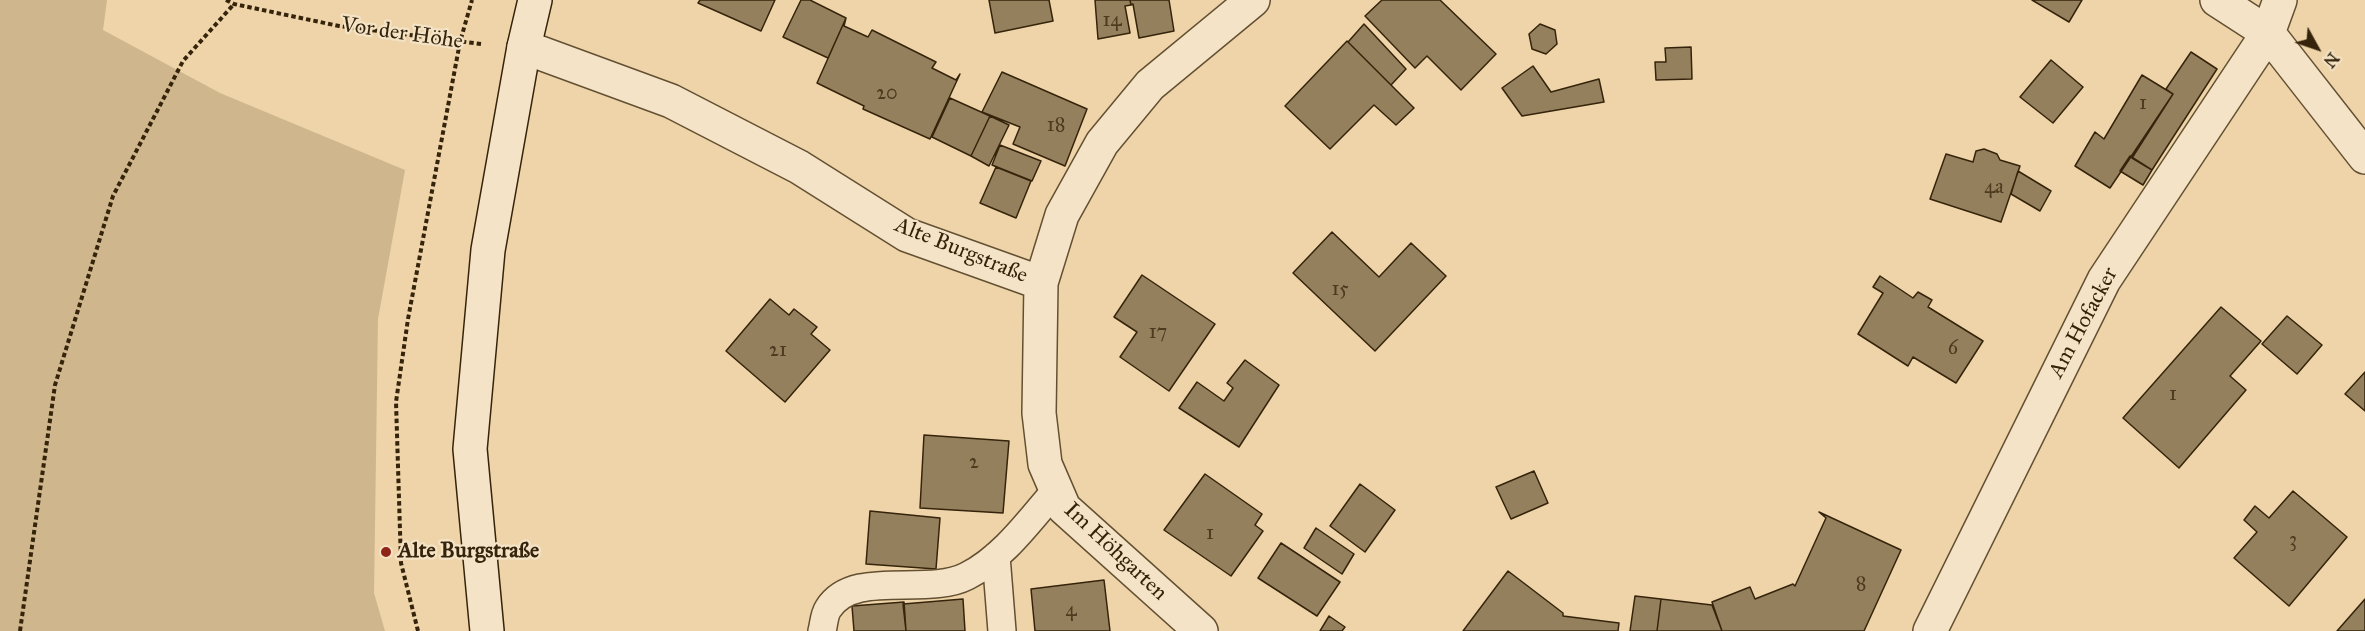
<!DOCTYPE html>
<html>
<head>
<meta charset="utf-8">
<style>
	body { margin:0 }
	#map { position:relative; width:2365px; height:631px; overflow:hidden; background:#eed4a8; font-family:"IM FELL Great Primer",serif }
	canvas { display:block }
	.north { position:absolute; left:2287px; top:18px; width:60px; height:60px; -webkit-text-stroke:4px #f4e3c6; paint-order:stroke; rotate:130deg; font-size:16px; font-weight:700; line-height:24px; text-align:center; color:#35240b }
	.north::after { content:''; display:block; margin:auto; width:21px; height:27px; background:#35240b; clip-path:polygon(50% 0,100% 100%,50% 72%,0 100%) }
</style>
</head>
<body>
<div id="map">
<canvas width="2365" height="631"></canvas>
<div class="north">N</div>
</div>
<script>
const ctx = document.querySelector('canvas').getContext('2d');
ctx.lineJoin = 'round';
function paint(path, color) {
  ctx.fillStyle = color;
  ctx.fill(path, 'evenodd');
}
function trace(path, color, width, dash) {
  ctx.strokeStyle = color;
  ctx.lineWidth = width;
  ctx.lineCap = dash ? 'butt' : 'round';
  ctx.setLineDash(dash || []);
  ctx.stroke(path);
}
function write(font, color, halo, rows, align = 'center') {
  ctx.font = font + ' "IM FELL Great Primer",serif';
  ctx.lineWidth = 4.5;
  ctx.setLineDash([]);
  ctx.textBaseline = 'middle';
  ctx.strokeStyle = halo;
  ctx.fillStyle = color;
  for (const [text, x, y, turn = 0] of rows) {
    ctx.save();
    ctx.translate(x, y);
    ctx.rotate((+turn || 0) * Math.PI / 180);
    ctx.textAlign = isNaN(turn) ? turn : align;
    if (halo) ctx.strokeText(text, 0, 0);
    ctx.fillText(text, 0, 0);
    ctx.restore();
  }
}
const green = new Path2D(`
	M0,0H107L103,30L220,93L405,170L378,319L374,593L385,631H0Z`);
const building = new Path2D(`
	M700,0H775L761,31L698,3Z
	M801,0H810L846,18L828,58L783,37Z
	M989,0H1049L1053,21L995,33Z
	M1095,0H1130L1131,5L1125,6L1130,33L1098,39Z
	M1130,0H1169L1174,31L1139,38L1133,4L1131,5Z
	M1382,0H1440L1496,54L1461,90L1427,56L1415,68L1365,16Z
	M2032,0H2082L2069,22Z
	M846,18L844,26L868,37L872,30L936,62L932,68L956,80L960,74L930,139L863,109L864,106L817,83Z
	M1364,24L1406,69L1391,85L1348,42Z
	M1540,24L1555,30L1557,44L1546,54L1532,49L1529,34Z
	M1347,41L1414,108L1396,125L1374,105L1330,149L1285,106Z
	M1691,47L1692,79L1656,80L1655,62H1666L1665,48Z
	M2191,52L2217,69L2152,170L2132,158L2173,94L2166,89Z
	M2051,60L2083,87L2053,123L2020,97Z
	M1533,66L1551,92L1599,79L1604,102L1522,116L1502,88Z
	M1002,72L1087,109L1065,166L1013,144L1020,127L982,112Z
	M2142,75L2173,94L2110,188L2075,166L2095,132L2104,139Z
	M950,98L990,116L971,156L932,137Z
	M990,116L1009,125L989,166L971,156Z
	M1000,145L1041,161L1032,181L992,165Z
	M1984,149L1997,154L2000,160L2020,166L2001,222L1930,199L1946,154L1973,162L1976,151Z
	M2130,156L2152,170L2143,185L2120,171Z
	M996,167L1031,181L1016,218L980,203Z
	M2018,171L2051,191L2040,211L2011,194Z
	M1332,232L1379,277L1411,243L1446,276L1375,351L1293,273Z
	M1142,275L1215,324L1169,391L1120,357L1137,332L1114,317Z
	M1880,276L1913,298L1918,292L1932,300L1928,307L1983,341L1956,383L1913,357L1908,366L1858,334L1883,293L1873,287Z
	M770,299L789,315L794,309L817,327L811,334L830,350L785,402L726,351Z
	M2221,307L2261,341L2230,376L2246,390L2179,468L2123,418Z
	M2287,316L2322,345L2297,374L2262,344Z
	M1245,360L1279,385L1239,447L1179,408L1197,382L1224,401L1233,388L1227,383Z
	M2365,372V411L2345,394Z
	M924,435L1009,441L1003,513L920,508Z
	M1534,471L1548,503L1511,519L1496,487Z
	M1205,474L1262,514L1255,525L1263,531L1231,576L1164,530Z
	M1360,484L1395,510L1365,552L1330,526Z
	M2293,491L2347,537L2289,606L2234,558L2257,532L2244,520L2255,506L2269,518Z
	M870,511L940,518L936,569L866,564Z
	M1819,512L1901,550L1864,631H1722L1712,602L1750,587L1755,599L1793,584L1795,586L1826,518Z
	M1316,528L1354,554L1342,574L1304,548Z
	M1281,543L1340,582L1317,616L1258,578Z
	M1508,571L1563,613V616L1619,623L1618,631H1463Z
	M1104,580L1110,631H1035L1031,589Z
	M1635,596L1661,599L1657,631H1630Z
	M963,599L965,631H906L903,604Z
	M1661,599L1712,605L1722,631H1657Z
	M2365,599V631H2337Z
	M904,602L906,631H854L852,606Z
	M1329,616L1345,627L1342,631H1320Z`);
const path = new Path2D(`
	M226,0L234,4L339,26L481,44
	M20,631L55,385L113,196L183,61L234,4
	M418,631L401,563L396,402L408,319L460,42L472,0`);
const lane = new Path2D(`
	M996,556L1002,631
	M822,631C824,624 824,615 828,609C853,568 927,597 967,576C1003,558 1030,520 1056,490`);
const street = new Path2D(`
	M2217,0L2268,33L2365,157
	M524,47L671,101L799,167L907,235L1041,283L1062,215L1102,143L1150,85L1253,0
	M1041,283L1039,413L1045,464L1064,508L1201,631
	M1930,631L2104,280L2268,33L2280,0`);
const secondary = new Path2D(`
	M487,631L470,449L488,250L524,47L535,0`);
const markers = [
	[386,552,6,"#8f2418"]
];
const numberNames = [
	["14",1112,21],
	["20",887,94],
	["1",2143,104],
	["18",1056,126],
	["4a",1994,188],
	["15",1340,290],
	["17",1158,333],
	["6",1953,349],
	["21",778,351],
	["1",2173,395],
	["2",974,463],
	["1",1210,534],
	["3",2293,541],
	["8",1861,585],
	["4",1071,611]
];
const streetNames = [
	["Vor der Höhe",402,34,8],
	["Alte Burgstraße",961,251,22],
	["Am Hofacker",2084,323,-62],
	["Im Höhgarten",1115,552,43]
];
const poiNames = [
	["Alte Burgstraße",398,552]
];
paint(green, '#cfb68d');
paint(building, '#95805d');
trace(building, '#35240b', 1.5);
trace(lane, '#635032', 30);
trace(street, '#635032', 36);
trace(secondary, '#35240b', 36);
trace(path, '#35240b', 4, [4.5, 3]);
trace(lane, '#f4e3c6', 27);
trace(street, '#f4e3c6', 33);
trace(secondary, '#f4e3c6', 33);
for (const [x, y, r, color] of markers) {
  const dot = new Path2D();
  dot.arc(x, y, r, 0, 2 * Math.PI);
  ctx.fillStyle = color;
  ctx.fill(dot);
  trace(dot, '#f4e3c6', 2);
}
write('20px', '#4d3b20', null, numberNames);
write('22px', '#35240b', '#f4e3c6', streetNames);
write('bold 22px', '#35240b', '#f4e3c6', poiNames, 'left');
</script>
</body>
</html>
